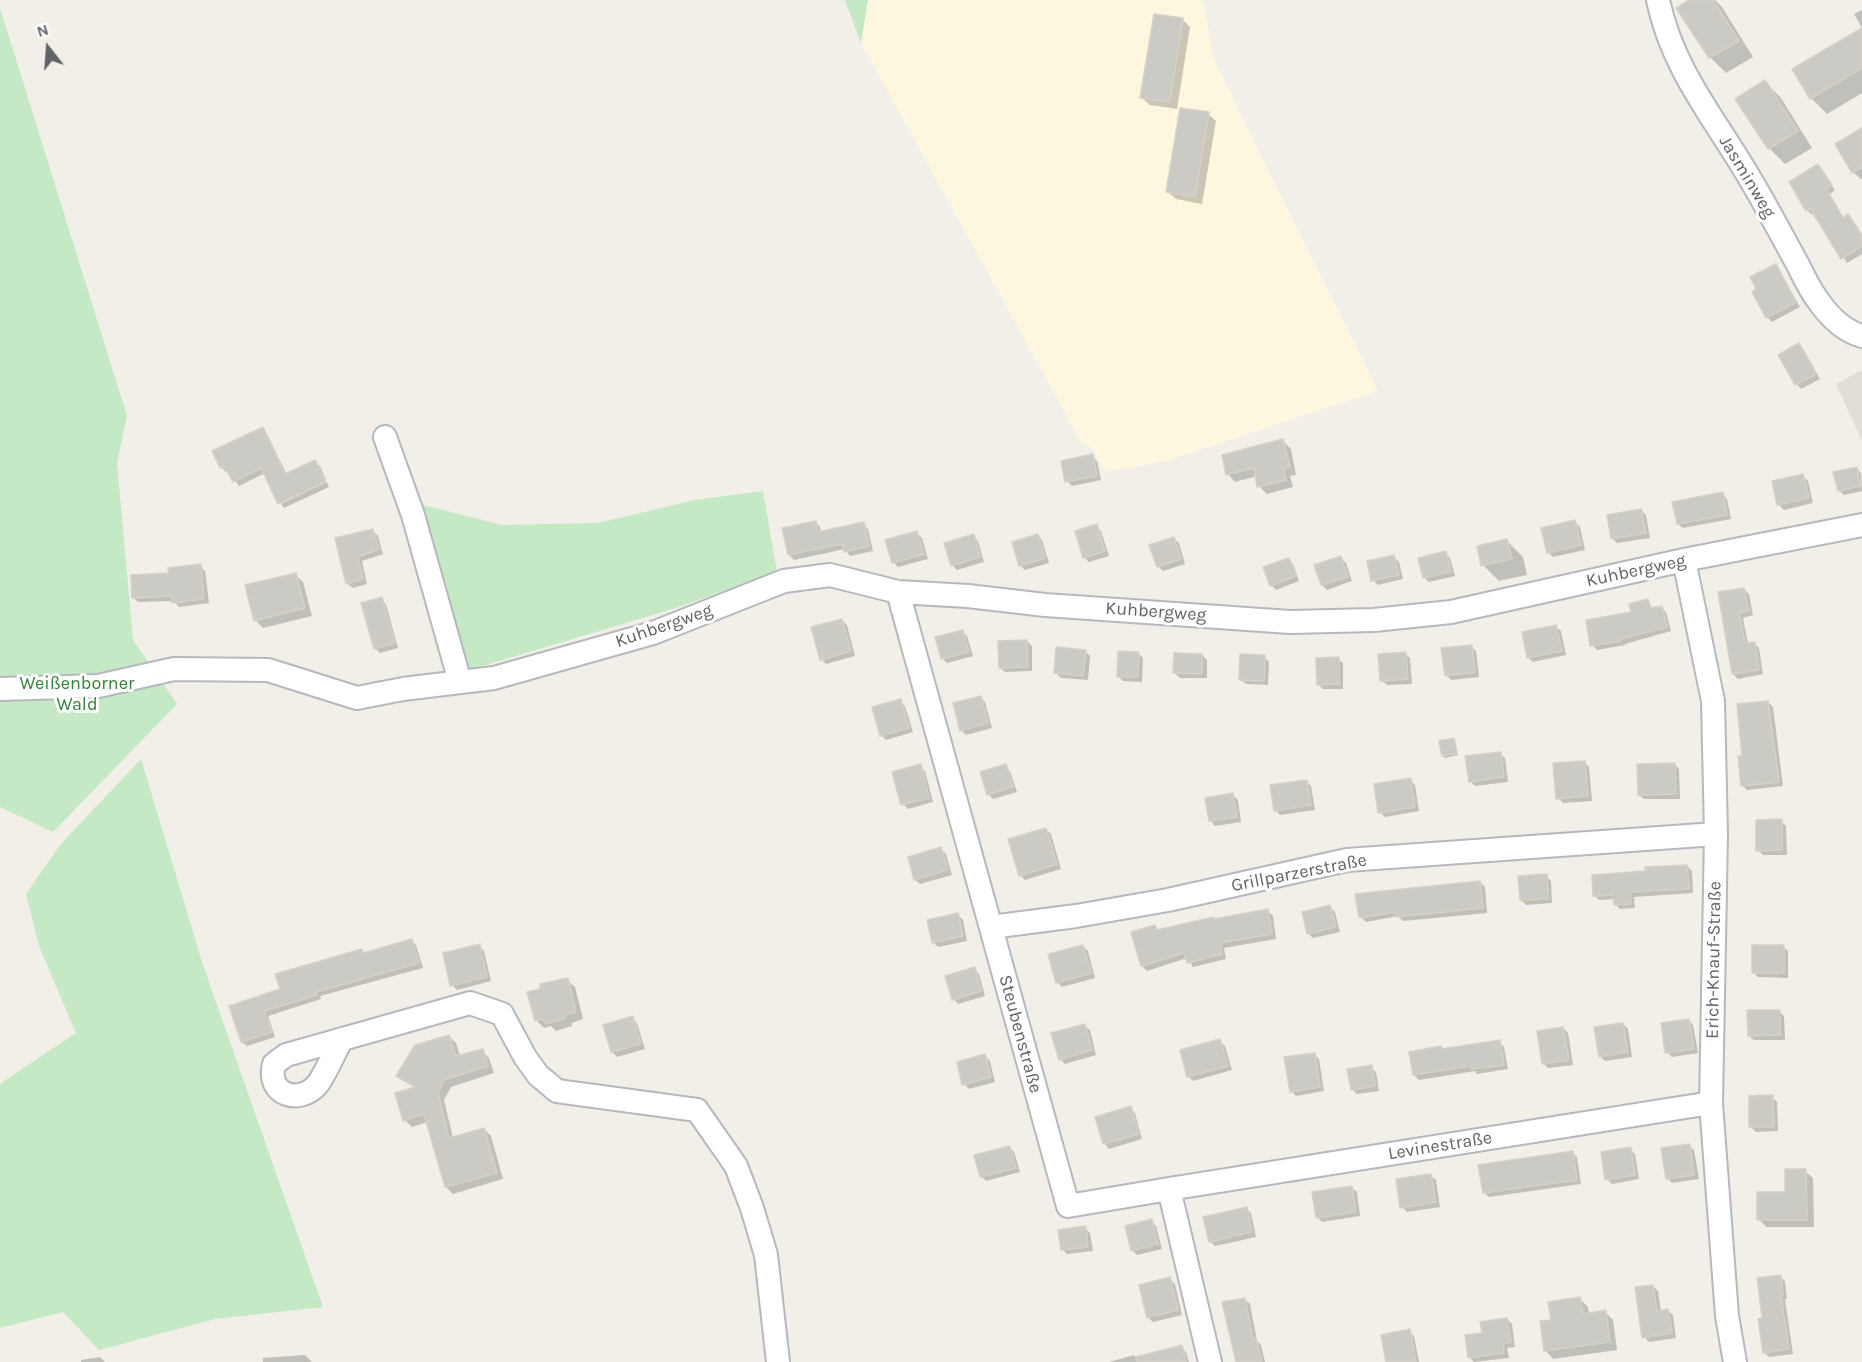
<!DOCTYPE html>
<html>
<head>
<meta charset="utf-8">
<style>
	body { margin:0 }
	#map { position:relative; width:1862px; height:1362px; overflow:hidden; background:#f1efe8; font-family:Karla,sans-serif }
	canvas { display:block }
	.north { position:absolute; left:18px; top:18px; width:60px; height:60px; -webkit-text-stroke:4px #fff; paint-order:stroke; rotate:343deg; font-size:16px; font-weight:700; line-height:24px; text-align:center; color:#5f6368 }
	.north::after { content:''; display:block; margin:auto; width:21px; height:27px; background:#5f6368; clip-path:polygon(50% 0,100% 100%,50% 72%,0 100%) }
</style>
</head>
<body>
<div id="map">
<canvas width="1862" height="1362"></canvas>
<div class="north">N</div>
</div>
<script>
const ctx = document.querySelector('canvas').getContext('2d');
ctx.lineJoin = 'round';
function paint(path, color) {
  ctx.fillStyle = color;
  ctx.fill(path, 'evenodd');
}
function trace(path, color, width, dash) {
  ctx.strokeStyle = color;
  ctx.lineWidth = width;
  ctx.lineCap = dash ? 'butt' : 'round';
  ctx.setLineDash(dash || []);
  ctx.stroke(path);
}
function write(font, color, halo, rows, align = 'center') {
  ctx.font = font + ' Karla,sans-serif';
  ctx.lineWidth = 6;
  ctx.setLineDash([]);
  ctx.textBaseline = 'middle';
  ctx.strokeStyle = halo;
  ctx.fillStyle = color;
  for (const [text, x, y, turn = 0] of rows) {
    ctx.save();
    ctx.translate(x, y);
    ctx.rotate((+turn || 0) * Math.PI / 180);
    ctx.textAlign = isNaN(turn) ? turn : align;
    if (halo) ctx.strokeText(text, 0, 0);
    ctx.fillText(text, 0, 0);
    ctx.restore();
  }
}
const commercial = new Path2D(`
	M868,0H1202L1205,7L1213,58L1378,391L1166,461L1105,472L1094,450L1081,442L861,43Z`);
const education = new Path2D(`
	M1862,370V441L1836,384Z`);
const green = new Path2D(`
	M845,0H868L861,43Z
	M0,8L127,416L117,463L133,640L177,704L53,832L0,807Z
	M763,491L777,572L673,609L469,670L423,505L502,525L598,523L695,500Z
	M141,759L203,965L323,1307L215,1319L99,1350L63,1312L0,1328V1084L76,1033L39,946L26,894L60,845Z`);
const shadow = new Path2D(`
	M1692,0H1715L1722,7L1753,57L1726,73L1710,57L1678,8Z
	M1862,10V28L1854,14Z
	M1183,20L1190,27L1177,109L1150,105L1142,98Z
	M1862,29V93L1827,114L1811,98Z
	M1765,82L1781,98L1812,148L1785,164L1769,148Z
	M1208,114L1216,121L1202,204L1176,199L1168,192Z
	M1862,130V179H1861L1853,172Z
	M1818,166L1835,190L1830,194L1844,219L1848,216L1862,235V254L1847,263L1815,213L1812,215L1807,210Z
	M1775,266L1780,271L1800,307L1772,322L1767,317Z
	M1799,345L1804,350L1820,379L1801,389L1797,384L1780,356Z
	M262,429L267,434L287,475L315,462L320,466L326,480L279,502L265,473L239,486L228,471L226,472L221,467Z
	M1283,441L1291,449L1296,475L1290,476L1293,487L1267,494L1259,486L1257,476L1235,482L1228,474Z
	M1092,456L1097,461L1101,480L1072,486L1067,481Z
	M1856,468L1861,473L1862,491L1844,495L1839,490Z
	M1803,476L1808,481L1813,503L1784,510L1779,505L1774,482Z
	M327,482L329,487L284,508L281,504Z
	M1722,494L1727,499L1731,519L1683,528L1678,524Z
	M1641,510L1646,515L1650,538L1617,543L1613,539Z
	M815,522L820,527L821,533L863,524L868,529L873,551L850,556L845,549L794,560L789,555Z
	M1575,522L1580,527L1585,550L1553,557L1548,552Z
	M1096,526L1101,531L1109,556L1089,562L1084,557Z
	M373,531L378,536L383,554L362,561L367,584L353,588L348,584L337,540Z
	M917,533L922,538L928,559L898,567L893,562Z
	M1038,535L1042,540L1049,563L1025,570L1020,565Z
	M973,536L978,541L984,562L957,570L952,565Z
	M1174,539L1179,543L1185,564L1163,571L1158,566Z
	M1507,541L1523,557L1527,575L1499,581L1483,565Z
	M1445,553L1450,558L1455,576L1429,582L1424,577Z
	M1394,557L1399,562L1403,579L1378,585L1373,580Z
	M1341,558L1346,563L1352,581L1327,590L1322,585L1316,566Z
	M1288,559L1293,564L1299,581L1276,590L1271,585Z
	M200,566L205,571L209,603L179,607L174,601L138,602L133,597L171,575Z
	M296,575L303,582L312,616L263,628L255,620Z
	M1744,589L1749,594L1753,615L1743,618L1748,644L1754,643L1759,648L1763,674L1738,679L1733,674L1719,594Z
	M381,599L386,604L398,648L380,653L375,648Z
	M1647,601L1653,609L1661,607L1666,612L1671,631L1625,644V645L1597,650L1592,645Z
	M842,620L847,625L855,656L826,664L821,659Z
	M1556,627L1561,631L1566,655L1533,662L1528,657Z
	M963,632L967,636L973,656L947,663L942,658Z
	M1027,641L1032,646V671L1005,672L1000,667Z
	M1471,646L1476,651L1479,677L1451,680L1446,675Z
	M1085,651L1090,656L1088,680L1061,678L1056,673Z
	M1138,653L1143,658L1142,682L1123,681L1118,676Z
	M1405,653L1410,658L1412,684L1387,685L1382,681Z
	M1202,655L1207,660V678H1180L1175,673Z
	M1264,657L1269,662L1268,685L1246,684L1241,680Z
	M1338,659L1343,663V689H1323L1318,684Z
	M980,697L985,702L992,728L966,735L961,730Z
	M900,701L905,706L913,732L886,740L881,735Z
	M1768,702L1773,707L1783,786L1747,790L1742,785L1744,757Z
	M1454,740L1458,755L1445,758L1443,756Z
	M1500,754L1505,758L1508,782L1475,786L1470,781Z
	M1584,762L1589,767L1592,801L1563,803L1558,798Z
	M1674,764L1679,769L1680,799H1644L1639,795Z
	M920,766L925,771L933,802L908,809L903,804Z
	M1005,766L1010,771L1017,792L993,799L988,794Z
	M1410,780L1415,785L1419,811L1385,817L1380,812Z
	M1306,781L1311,786L1315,810L1280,815L1275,810Z
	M1233,795L1238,800L1241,822L1215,826L1211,821Z
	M1781,821L1786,826L1787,855H1763L1758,850Z
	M1046,829L1051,834L1061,869L1025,880L1020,875Z
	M941,849L946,854L952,875L920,884L915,880L909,858Z
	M1687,866L1692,871L1693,893L1634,897L1635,908L1620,909L1615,904V899L1599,900L1594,895L1646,872Z
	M1546,876L1551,881L1552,903L1526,905L1521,900Z
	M1480,882L1485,887L1487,913L1403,921L1398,916L1366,922L1361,917Z
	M1330,907L1335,912L1340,932L1313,938L1308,933Z
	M1268,911L1273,916L1276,939L1224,948L1226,959L1193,967L1187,958L1147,971L1142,966L1132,933L1155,927L1159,931Z
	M958,915L963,920L967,941L938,947L933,942Z
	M411,940L416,945L423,968L320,996L321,999L268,1016L275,1037L247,1046L242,1042L231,1007L282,990L361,950L365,954Z
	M479,946L484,951L491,981L457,990L452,985Z
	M1083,946L1088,951L1095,978L1062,987L1057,982Z
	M1783,947L1788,951V978L1758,977L1753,972Z
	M974,969L979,974L985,996L958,1004L954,999Z
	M567,980L575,987L583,1019L572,1023V1026L556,1031L551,1026L544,1028L536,1020Z
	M1779,1011L1784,1016L1785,1040H1754L1749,1036Z
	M633,1018L637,1023L645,1049L617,1057L612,1052L605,1026Z
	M1689,1020L1693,1025L1698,1053L1672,1057L1667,1052Z
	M1623,1024L1628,1029L1632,1057L1605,1061L1600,1056Z
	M1085,1026L1090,1030L1096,1055L1065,1064L1060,1059Z
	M1563,1028L1568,1033L1573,1065L1548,1068L1543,1063Z
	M449,1036L456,1043L460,1056L482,1051L489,1058L494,1073L451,1087L444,1100L453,1138L484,1129L491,1136L503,1179L453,1194L446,1187L428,1122L412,1127L405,1120L415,1088L398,1075Z
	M1220,1041L1225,1046L1232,1070L1193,1081L1188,1076Z
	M1499,1042L1504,1047L1508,1069L1477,1074L1475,1071L1419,1080L1414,1075L1443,1050Z
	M1314,1054L1319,1059L1324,1091L1296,1096L1291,1091Z
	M985,1056L990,1061L995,1082L969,1089L964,1084Z
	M1371,1067L1376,1072L1379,1091L1357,1094L1352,1089Z
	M1772,1097L1777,1102L1778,1131L1756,1132L1751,1127Z
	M1130,1108L1135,1113L1142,1139L1109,1149L1105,1144L1097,1118Z
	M1689,1146L1694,1150L1699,1179L1672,1183L1667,1178Z
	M1010,1147L1014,1152L1020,1172L986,1181L981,1176Z
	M1630,1149L1635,1154L1639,1179L1612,1184L1607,1179Z
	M1572,1153L1577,1157L1581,1184L1489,1197L1484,1192Z
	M1805,1171L1813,1178L1814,1227H1766L1759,1219L1786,1194Z
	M1431,1176L1436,1180L1440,1207L1407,1212L1402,1207Z
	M1352,1188L1357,1192L1360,1216L1322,1222L1317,1217Z
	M1246,1208L1251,1213L1256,1237L1215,1246L1210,1241Z
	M1151,1221L1156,1226L1162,1249L1137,1255L1132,1250Z
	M1085,1228L1090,1233L1093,1251L1067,1254L1062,1249Z
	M1780,1276L1785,1281L1787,1299H1785L1793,1354L1769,1357L1764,1352V1320Z
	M1170,1279L1175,1284L1182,1315L1153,1322L1148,1317Z
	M1653,1286L1658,1291L1661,1312L1668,1311L1673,1315L1676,1338L1649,1342L1644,1337Z
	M1245,1299L1250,1304L1257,1341L1261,1345L1265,1362H1237Z
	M1580,1299L1588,1307L1589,1314L1605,1312L1613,1320L1617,1350L1553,1359L1546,1351L1552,1321Z
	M1507,1319L1512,1324L1515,1347L1507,1348L1509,1358L1474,1362L1470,1358L1483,1334Z
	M1409,1331L1414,1336L1419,1362H1388Z
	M1181,1347L1186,1352L1189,1362H1109L1134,1355L1137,1358Z
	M305,1355L312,1362H263V1358Z
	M100,1357L105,1362H81V1360Z`);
const building = new Path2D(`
	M1689,0H1713L1739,41L1709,58L1676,8Z
	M1154,14L1183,18L1170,102L1140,98Z
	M1862,28V68L1810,99L1792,69Z
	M1765,80L1798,131L1768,149L1735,99Z
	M1180,108L1209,112L1195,197L1166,192Z
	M1862,128V167L1852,173L1835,144Z
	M1818,164L1832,185L1826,188L1843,218L1848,214L1862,235V246L1841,259L1810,208L1806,211L1789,182Z
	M1776,264L1796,302L1766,318L1752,292L1756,289L1750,277Z
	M1799,343L1816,374L1795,385L1778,355Z
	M263,427L285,474L315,460L326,482L278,504L261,468L233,482L224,466L220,468L212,451Z
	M1283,439L1290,467L1283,468L1286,480L1257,487L1254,468L1226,475L1222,455Z
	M1093,454L1097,476L1065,482L1061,461Z
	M1857,467L1861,486L1838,491L1833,472Z
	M1803,474L1809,498L1777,505L1772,481Z
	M1723,492L1727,515L1677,524L1672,502Z
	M1641,509L1646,533L1611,539L1607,515Z
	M1575,520L1581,545L1547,553L1541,528Z
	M816,521L818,532L864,522L869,546L844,552L842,544L788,555L782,528Z
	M1097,524L1105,551L1083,558L1075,531Z
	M373,529L379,549L358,557L363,579L346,584L335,538Z
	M917,531L924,554L892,563L885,540Z
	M974,534L980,557L951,566L944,543Z
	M1038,534L1045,558L1019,566L1012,542Z
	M1174,537L1181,559L1157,567L1149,545Z
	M1507,539L1512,559L1481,566L1477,546Z
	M1446,551L1451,572L1423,578L1418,558Z
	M1394,555L1399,575L1371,581L1367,561Z
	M1341,556L1348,577L1321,585L1314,565Z
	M1289,558L1296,576L1270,586L1263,567Z
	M201,564L204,599L172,603V596L132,598L131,575L169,573L168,568Z
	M296,573L305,608L254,621L245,585Z
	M1744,588L1749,611L1739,613L1745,643L1755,642L1759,670L1732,674L1718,592Z
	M382,597L395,643L374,649L361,603Z
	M1648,599L1651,608L1662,606L1667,627L1621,639V641L1590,646L1586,620L1631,612L1629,604Z
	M842,619L851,651L820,660L811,627Z
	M1556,625L1562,651L1527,658L1522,632Z
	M963,630L969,652L941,659L935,637Z
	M1027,640L1028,667L999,668L998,641Z
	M1472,645L1475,672L1445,676L1441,648Z
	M1056,647L1086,650L1083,676L1054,673Z
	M1118,651L1139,652L1138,677H1117Z
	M1406,652L1408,679L1380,681L1378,654Z
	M1174,653L1202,654V674L1173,673Z
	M1240,654L1265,655L1264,681L1239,680Z
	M1339,657V684L1317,685L1316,658Z
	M981,696L988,723L960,731L953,703Z
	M901,699L909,728L880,736L872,707Z
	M1768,701L1779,782L1741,786L1738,756H1742L1737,704Z
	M1454,738L1457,753L1442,756L1439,741Z
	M1501,752L1504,777L1469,782L1465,756Z
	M1585,761L1588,796L1556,799L1553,763Z
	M1675,763L1676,794L1638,795L1637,764Z
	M921,764L929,798L901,805L892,772Z
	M1006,764L1013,787L987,795L980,772Z
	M1411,778L1415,807L1378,813L1374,784Z
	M1307,780L1311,805L1274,811L1270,785Z
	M1233,793L1237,817L1209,821L1205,798Z
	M1782,819V850L1756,851V820Z
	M1046,828L1057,864L1019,876L1008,839Z
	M941,847L948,870L914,880L908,857Z
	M1687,865L1689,889L1630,892L1631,904L1614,905L1613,895L1593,896L1592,875L1645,871V867Z
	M1547,874L1548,899L1520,900L1518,876Z
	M1480,881L1483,908L1397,917L1396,912L1359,918L1355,894Z
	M1330,905L1336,927L1307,934L1302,912Z
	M1268,909L1272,934L1220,943L1222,954L1187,963L1184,953L1141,966L1131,932L1155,925L1157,930L1214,917V919Z
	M958,913L963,936L932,943L927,920Z
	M412,939L419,963L316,992L317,995L264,1011L272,1032L241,1042L229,1006L280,989L275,974L362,949L363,953Z
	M480,944L487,977L450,986L443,953Z
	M1083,945L1091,973L1056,983L1048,954Z
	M1752,945H1784V973H1752Z
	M975,967L981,991L952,1000L945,976Z
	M568,978L576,1012L565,1015L564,1019L547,1024L542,1019L535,1021L527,992L540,989V984Z
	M1747,1010H1780V1035L1748,1036Z
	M633,1016L641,1044L611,1052L603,1025Z
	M1689,1019L1694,1049L1665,1053L1661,1023Z
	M1623,1023L1628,1052L1599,1057L1594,1027Z
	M1085,1024L1092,1050L1059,1060L1051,1033Z
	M1563,1027L1569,1060L1542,1064L1537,1031Z
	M449,1035L456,1056L483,1049L488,1066L444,1080L438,1093L449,1138L484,1128L497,1173L445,1187L424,1114L403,1121L395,1093L415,1087L396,1076L415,1045Z
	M1220,1039L1228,1066L1187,1077L1180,1050Z
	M1500,1040L1504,1065L1471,1069V1066L1413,1075L1409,1052L1441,1046L1442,1049Z
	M1315,1053L1320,1087L1290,1092L1284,1057Z
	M985,1054L991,1077L962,1085L957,1062Z
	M1372,1065L1375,1086L1351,1090L1347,1069Z
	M1773,1095L1774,1127H1749V1096Z
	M1131,1106L1139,1134L1103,1144L1095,1117Z
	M1690,1144L1694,1175L1666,1179L1661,1148Z
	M1010,1146L1016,1168L980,1177L974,1155Z
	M1631,1147L1635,1175L1605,1180L1601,1152Z
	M1573,1151L1577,1180L1483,1193L1478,1165Z
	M1785,1169H1806L1807,1220H1757V1192H1785Z
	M1431,1174L1436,1202L1400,1208L1396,1179Z
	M1352,1186L1356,1212L1316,1218L1312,1192Z
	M1247,1207L1252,1232L1209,1242L1203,1217Z
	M1152,1219L1158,1244L1131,1251L1125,1226Z
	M1086,1226L1088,1247L1061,1250L1058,1230Z
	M1781,1275L1783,1295H1781L1789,1349L1763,1353L1758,1319L1762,1318L1757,1278Z
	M1170,1277L1178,1310L1147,1318L1139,1285Z
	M1653,1285L1657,1311L1668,1309L1672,1333L1642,1338L1635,1287Z
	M1580,1297L1583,1314L1606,1310L1610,1342L1544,1351L1540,1321L1551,1320L1548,1302Z
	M1245,1298L1253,1339L1256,1338L1262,1362H1236L1222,1302Z
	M1507,1318L1511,1342L1503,1344L1504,1353L1468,1358L1465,1335L1482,1333L1480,1322Z
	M1410,1329L1416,1362H1386L1381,1335Z
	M1182,1345L1186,1362H1137L1136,1357Z`);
const street = new Path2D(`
	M1658,0C1673,72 1717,121 1752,182C1768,209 1782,236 1797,263C1803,275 1809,288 1817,299C1828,315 1843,331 1862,336
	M385,437L413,515L460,682
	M1684,560L1713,701L1716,834L1711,1103L1727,1316L1735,1362
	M898,592L1068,1206L1169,1189L1210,1362
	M0,689L98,686L174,669L268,670L357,698L403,689L494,678L653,633L784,581L830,575L898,592L968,596L1045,605L1290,622L1374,620L1451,612L1684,560L1862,525
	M991,927L1076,916L1168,900L1347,860L1716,834
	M342,1039C335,1051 325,1075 317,1085C299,1105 266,1095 274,1064L286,1055L470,1003L502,1014L525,1057L538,1075L557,1091L697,1110L736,1166L752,1208L766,1255L778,1362
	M1169,1189L1711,1103`);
const streetNames = [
	["Jasminweg",1747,177,59],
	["Kuhbergweg",1636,571,-12],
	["Kuhbergweg",1156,612,4],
	["Kuhbergweg",664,626,-19],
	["Grillparzerstraße",1299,873,-11],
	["Erich-Knauf-Straße",1714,960,-89],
	["Steubenstraße",1020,1034,75],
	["Levinestraße",1440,1146,-9]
];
const parkNames = [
	["Weißenborner",77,684],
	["Wald",77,705]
];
paint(commercial, '#fef7e0');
paint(education, '#e1ded6');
paint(green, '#c5e8c5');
paint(shadow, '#0003');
paint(building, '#cccac5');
trace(building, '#d6d1c6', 1.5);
trace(street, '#b5b8bc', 26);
trace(street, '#fff', 22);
write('18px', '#5f6368', '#fff', streetNames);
write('18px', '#348238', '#fff', parkNames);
</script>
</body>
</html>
